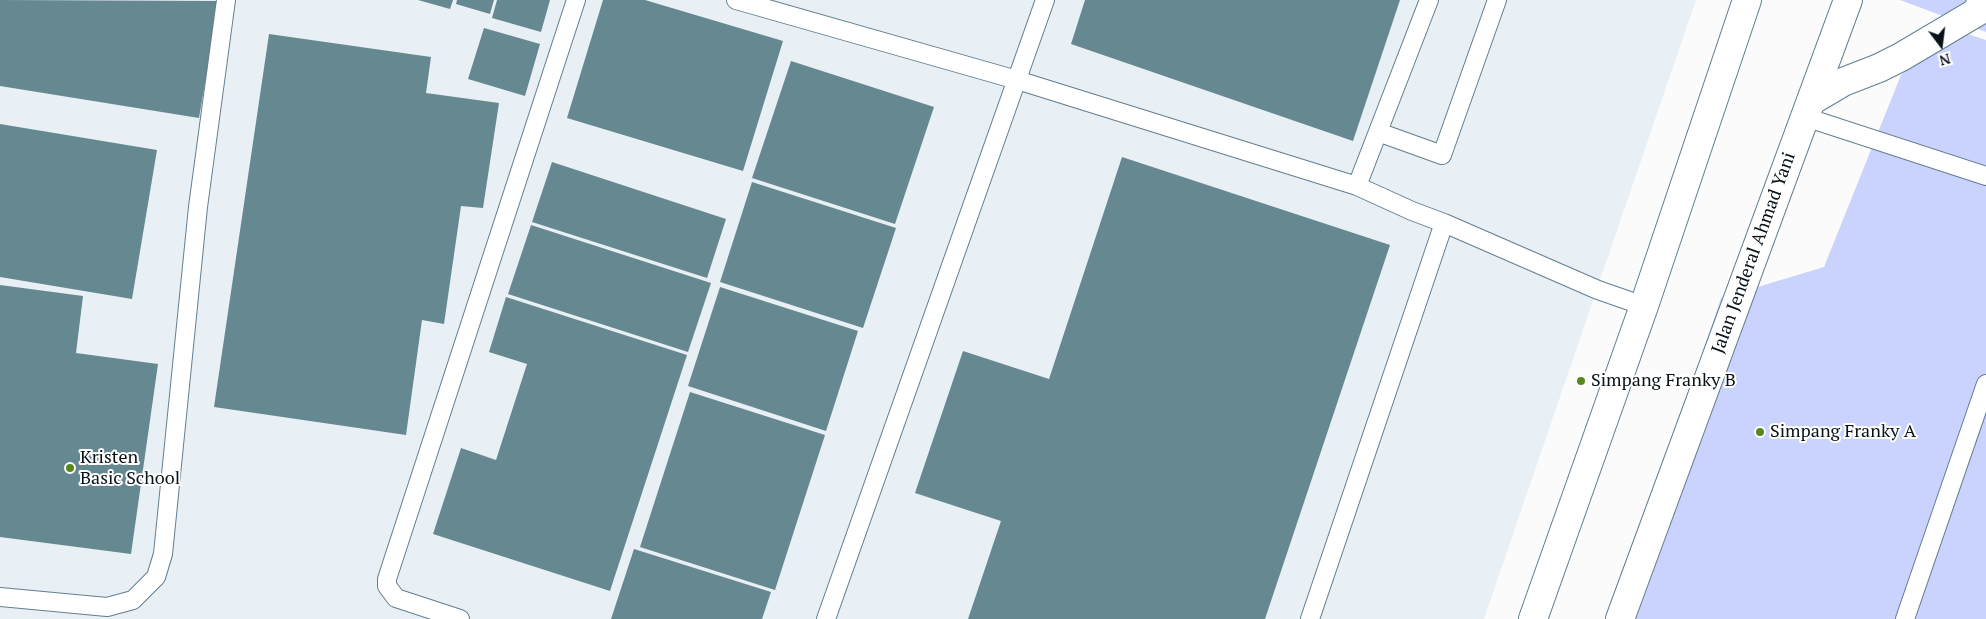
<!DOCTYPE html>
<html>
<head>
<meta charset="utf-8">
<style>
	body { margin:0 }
	#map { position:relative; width:1986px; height:619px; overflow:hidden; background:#fbfbfb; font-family:"PT Serif",serif }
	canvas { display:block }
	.north { position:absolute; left:1916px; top:20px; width:50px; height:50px; -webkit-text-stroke:4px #fff; paint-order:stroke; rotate:165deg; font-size:14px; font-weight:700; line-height:20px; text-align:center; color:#071118 }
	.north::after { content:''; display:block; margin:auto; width:18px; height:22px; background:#071118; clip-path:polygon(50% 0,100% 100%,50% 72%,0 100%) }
</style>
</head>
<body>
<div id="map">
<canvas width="1986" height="619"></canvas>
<div class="north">N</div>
</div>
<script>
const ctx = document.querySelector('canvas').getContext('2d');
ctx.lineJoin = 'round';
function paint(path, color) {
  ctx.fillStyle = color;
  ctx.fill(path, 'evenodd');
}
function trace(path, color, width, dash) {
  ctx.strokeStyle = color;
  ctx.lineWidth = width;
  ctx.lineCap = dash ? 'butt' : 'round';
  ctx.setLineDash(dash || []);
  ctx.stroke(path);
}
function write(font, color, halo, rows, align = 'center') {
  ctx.font = font + ' "PT Serif",serif';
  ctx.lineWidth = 4;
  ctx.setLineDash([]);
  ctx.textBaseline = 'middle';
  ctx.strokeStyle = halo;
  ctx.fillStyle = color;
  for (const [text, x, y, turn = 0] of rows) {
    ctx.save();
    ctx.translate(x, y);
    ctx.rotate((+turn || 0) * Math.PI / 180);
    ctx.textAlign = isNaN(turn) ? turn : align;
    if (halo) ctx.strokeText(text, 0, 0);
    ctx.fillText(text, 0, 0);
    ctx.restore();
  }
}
const built = new Path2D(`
	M0,0H1696L1484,619H0Z`);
const green = new Path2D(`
	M1900,0H1986V32Z
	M1955,30L1986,40V619H1612L1721,298L1824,267L1901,75Z`);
const building = new Path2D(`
	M0,0L219,1L199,118L0,86Z
	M418,0H453L450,9Z
	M457,0H494L490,14L456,4Z
	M497,0H550L541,32L492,18Z
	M603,0H645L783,41L743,171L567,118Z
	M1085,0H1400L1353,141L1071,44Z
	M484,28L540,44L525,96L468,79Z
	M269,34L431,57L426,93L499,103L483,208L461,206L444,324L422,320L406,435L214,407Z
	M791,61L934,107L895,224L752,178Z
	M0,124L157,150L132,299L0,277Z
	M1122,157L1390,245L1265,619H968L1001,521L915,493L963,351L1049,379Z
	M552,162L726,219L707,278L532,222Z
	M752,182L896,228L863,328L720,282Z
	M531,225L711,283L688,352L508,294Z
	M0,285L83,296L76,353L158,364L131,554L0,537Z
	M720,287L858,331L826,431L688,386Z
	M506,297L687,355L610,591L433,534L461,448L496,460L527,364L489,352Z
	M690,392L825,435L775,590L640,547Z
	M634,549L771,592L762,619H611Z`);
const lane = new Path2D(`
	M736,0L1017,80L1357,186L1412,211L1444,223L1598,290L1644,306
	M1805,117L1986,176
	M1378,132L1442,155L1497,0
	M1357,186L1429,0
	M0,597L107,607L133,600L156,577L163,554L198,207L226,0
	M460,619L396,598L387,586V579L576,0
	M826,619L1045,0
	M1310,619L1444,223
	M1905,619L1986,384`);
const street = new Path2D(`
	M1811,101L1843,82L1879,68L1901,57L1977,12L1982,0`);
const highway = new Path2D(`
	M1533,619L1644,306L1747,0
	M1620,619L1848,0`);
const markers = [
	[1581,381,5,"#56881e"],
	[1760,432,5,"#56881e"],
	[70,468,5,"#56881e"]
];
const streetNames = [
	["Jalan Jenderal Ahmad Yani",1754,253,-70]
];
const poiNames = [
	["Simpang Franky B",1591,381],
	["Simpang Franky A",1770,432],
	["Kristen",80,458],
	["Basic School",80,479]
];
paint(built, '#e9f0f5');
paint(green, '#cad2fe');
paint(building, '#658891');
trace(lane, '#627e8f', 20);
trace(street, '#627e8f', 30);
trace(highway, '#627e8f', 30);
trace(lane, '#fff', 18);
trace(street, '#fff', 28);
trace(highway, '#fff', 28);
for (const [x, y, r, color] of markers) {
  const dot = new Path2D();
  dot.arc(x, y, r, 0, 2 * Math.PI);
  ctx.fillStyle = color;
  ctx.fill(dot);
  trace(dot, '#fff', 2);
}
write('18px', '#071118', '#fff', streetNames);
write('18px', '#071118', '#fff', poiNames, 'left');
</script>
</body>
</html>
